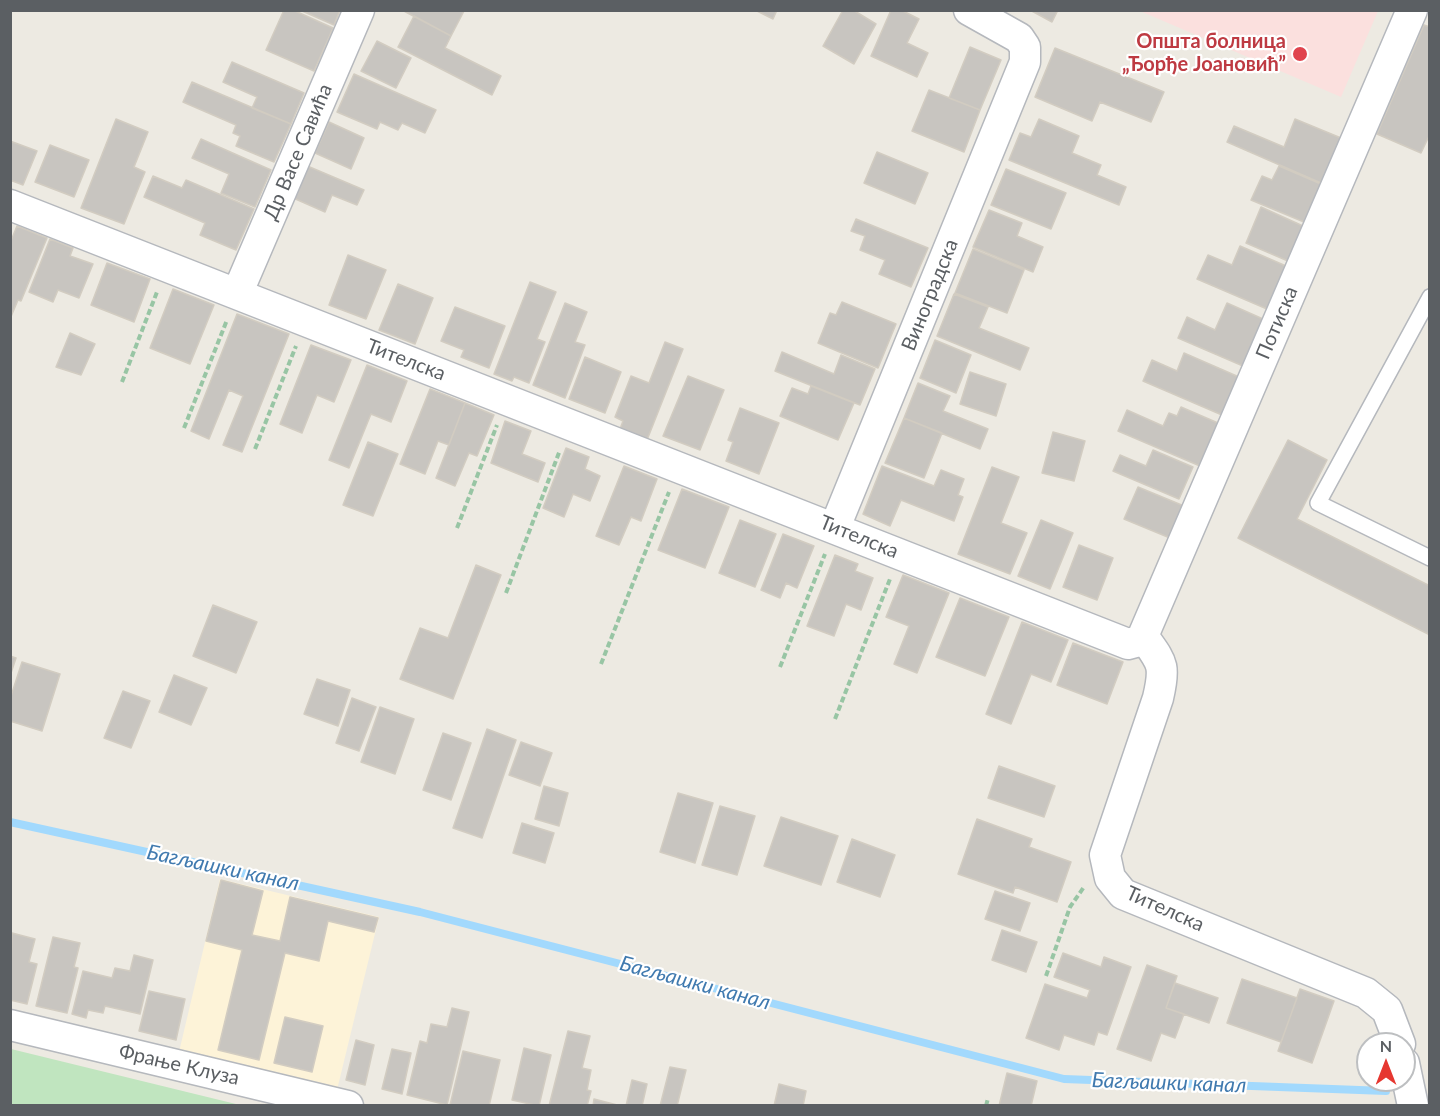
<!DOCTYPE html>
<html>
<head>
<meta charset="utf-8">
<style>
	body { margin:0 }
	#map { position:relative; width:1440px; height:1116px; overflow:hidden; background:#edeae2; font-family:Lato,sans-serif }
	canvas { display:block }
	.frame { position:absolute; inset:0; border:12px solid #5b5f63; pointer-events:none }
	.north { position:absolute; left:1356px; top:1032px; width:60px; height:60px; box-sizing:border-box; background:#fff; border:2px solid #bdbfc1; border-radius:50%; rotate:0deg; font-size:16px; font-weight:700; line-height:24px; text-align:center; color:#5b5f63 }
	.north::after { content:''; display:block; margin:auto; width:21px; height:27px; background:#e63730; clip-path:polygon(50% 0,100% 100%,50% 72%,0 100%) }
</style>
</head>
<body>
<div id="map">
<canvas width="1440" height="1116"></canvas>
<div class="frame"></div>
<div class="north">N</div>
</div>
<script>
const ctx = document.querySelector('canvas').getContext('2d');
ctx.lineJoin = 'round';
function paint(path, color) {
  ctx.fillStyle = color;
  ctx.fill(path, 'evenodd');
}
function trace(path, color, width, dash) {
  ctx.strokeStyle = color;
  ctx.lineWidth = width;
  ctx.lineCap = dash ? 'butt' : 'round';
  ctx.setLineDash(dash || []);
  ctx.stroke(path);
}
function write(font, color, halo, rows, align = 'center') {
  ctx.font = font + ' Lato,sans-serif';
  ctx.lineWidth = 4.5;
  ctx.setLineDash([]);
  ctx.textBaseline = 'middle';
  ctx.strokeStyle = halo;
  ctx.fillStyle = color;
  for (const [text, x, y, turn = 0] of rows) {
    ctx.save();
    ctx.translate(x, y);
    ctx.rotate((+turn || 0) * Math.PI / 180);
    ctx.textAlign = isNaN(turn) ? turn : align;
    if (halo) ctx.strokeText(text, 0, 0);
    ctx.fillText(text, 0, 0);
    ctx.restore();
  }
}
const commercial = new Path2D(`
	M220,879L379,917L337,1090L179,1052Z`);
const medical = new Path2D(`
	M1140,11H1378L1341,97Z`);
const green = new Path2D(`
	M11,1049L240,1105H11Z`);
const stream = new Path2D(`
	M10,822L420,912L1064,1079L1386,1091`);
const building = new Path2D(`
	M284,10H293L333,28L314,71L266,50Z
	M300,10H340L334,25Z
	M402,10H463L464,11L451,36Z
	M755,10H777L773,19Z
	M843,10H853L876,24L854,64L823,46Z
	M891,10H901L919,19L907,43L928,53L917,77L871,56Z
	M1030,10H1058L1052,22Z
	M414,16L451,36L445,48L501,76L492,95L398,47Z
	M1424,25L1430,27V134L1421,153L1377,134Z
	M377,41L411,58L396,88L361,71Z
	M970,47L1001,60L980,110L949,98Z
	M1055,48L1164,92L1151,122L1100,102L1092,121L1035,97Z
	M232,62L304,93L291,124L252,108L257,97L223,82Z
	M354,74L436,110L425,133L402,123L398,130L380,122L377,129L337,112Z
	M192,82L291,124L274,162L236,146L240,136L233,133L236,125L183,102Z
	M929,90L980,110L964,152L912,131Z
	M116,119L148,132L134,167L145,172L124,224L81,208Z
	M1039,119L1079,136L1072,153L1101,165L1097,175L1126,187L1119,205L1009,160L1020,133L1031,137Z
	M1295,119L1341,138L1321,183L1227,142L1234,126L1284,147Z
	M329,122L364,138L351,169L315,153Z
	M201,139L271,170L255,207L221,193L229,174L192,158Z
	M10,141L37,151L23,185L10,180Z
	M50,145L89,160L74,197L35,182Z
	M877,152L928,173L915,204L864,183Z
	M305,165L364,190L357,205L332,195L325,212L291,197Z
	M1279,166L1321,184L1304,222L1251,200L1262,176L1272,180Z
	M1006,169L1066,193L1051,229L991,205Z
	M153,176L182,188L186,180L254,209L236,250L200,235L205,223L144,197Z
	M1261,207L1303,226L1288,261L1246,243Z
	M989,210L1022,223L1017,236L1043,247L1033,272L973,247Z
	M856,219L928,248L911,287L879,274L885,260L860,250L865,236L851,231Z
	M17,226L47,238L21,301L18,300L10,319V243Z
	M50,239L73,248L70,256L93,264L79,298L58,290L53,302L29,292Z
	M1240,246L1286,266L1267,309L1197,279L1208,255L1232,265Z
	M973,249L1024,270L1007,313L955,293Z
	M348,255L386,270L366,319L329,305Z
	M107,263L150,279L134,322L91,305Z
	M530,282L556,292L537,339L545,342L529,383L514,377L512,381L494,374Z
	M398,284L433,298L415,344L379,330Z
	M173,289L214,305L190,364L150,348Z
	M954,294L988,307L979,328L1029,348L1020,370L937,336Z
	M842,302L896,324L878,368L818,343L830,313L836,315Z
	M565,303L587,312L575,342L585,345L565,398L533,385Z
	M1227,303L1263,319L1243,366L1178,338L1187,317L1215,330Z
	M455,307L505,326L489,368L461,357L464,350L441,341Z
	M237,314L289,334L242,452L223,445L243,396L229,390L209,439L191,431Z
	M70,333L95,344L81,375L56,367Z
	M935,340L971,355L956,393L920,378Z
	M665,342L683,349L647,440L620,429L623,421L615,417L631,376L649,383Z
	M311,345L351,360L334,402L317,395L302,433L280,424Z
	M782,352L834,374L841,355L875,369L860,405L775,371Z
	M1184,353L1239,377L1222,415L1143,381L1152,360L1177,371Z
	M585,357L621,372L605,413L569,399Z
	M367,365L407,381L391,422L371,414L349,468L329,460Z
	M970,372L1006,384L996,416L960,404Z
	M688,376L724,390L700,450L663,436Z
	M918,383L950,396L943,411L988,429L980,449L904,418Z
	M811,386L854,403L838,440L780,416L792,388L808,394Z
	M430,389L465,403L449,445L438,441L425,474L400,464Z
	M465,403L494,415L477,456L469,453L455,486L436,478Z
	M1181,407L1218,423L1200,466L1118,431L1127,410L1163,426L1169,413L1177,416Z
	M740,408L779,423L759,474L726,461L733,442L728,440Z
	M904,418L942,433L924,478L885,463Z
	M505,421L531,431L522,454L545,463L538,482L491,463Z
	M1053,432L1085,441L1074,481L1042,473Z
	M1288,440L1327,460L1297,519L1430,586V635L1238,538Z
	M368,442L398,454L373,516L343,505Z
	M566,448L589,457L585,469L600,476L590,501L573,494L564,517L543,508Z
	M1153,450L1193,467L1179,499L1113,471L1120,455L1146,466Z
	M624,466L657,479L641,521L631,517L619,545L596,536Z
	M882,466L934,486L941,470L964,479L958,495L963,497L954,521L901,500L890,526L863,514Z
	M992,467L1019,477L1001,523L1027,533L1010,574L958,554Z
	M1138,487L1184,506L1170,538L1124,519Z
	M682,489L729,507L705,568L658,550Z
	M740,520L776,534L755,587L719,573Z
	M1041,520L1073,533L1050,589L1018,576Z
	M783,534L814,546L797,588L786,583L780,598L761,590Z
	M1079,545L1113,558L1097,600L1063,587Z
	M835,555L858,564L855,571L873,578L861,610L846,604L834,636L807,626Z
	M476,565L501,575L453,699L400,679L420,628L448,638Z
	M903,575L949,593L917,673L894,664L909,626L886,617Z
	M960,598L1009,617L985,676L936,657Z
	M213,605L257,622L236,673L193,656Z
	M1022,622L1068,640L1051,682L1031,674L1011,724L986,714Z
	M1073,643L1123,662L1107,704L1057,685Z
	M10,656L16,658L10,676Z
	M22,662L60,674L42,731L10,721V699Z
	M174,675L207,688L191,725L159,712Z
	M317,679L350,690L338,726L304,714Z
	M123,691L150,701L131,748L104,738Z
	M352,698L376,707L359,751L336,743Z
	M380,707L414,719L395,774L361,762Z
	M487,729L516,740L482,838L453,828Z
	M443,733L471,743L451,800L423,790Z
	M521,742L552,753L540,786L509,775Z
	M999,766L1055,786L1044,817L988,798Z
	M544,786L568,793L559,826L535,819Z
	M678,793L713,803L695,863L660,852Z
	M720,806L755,816L737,875L702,865Z
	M781,817L838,836L821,885L764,866Z
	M977,819L1032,839L1029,847L1071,862L1057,902L1015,887L1013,893L958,874Z
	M522,823L554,833L545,863L513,853Z
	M852,839L895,855L880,897L837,882Z
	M221,880L263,891L252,935L280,941L290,897L378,918L374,932L328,921L319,961L285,953L259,1060L218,1050L242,950L206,941Z
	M995,891L1030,903L1020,931L985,919Z
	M1002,930L1037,942L1026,972L992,960Z
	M12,933L35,939L29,962L37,964L27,1004L10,1000Z
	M53,937L80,943L74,967L78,968L67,1013L36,1006Z
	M1063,953L1101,967L1104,957L1131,967L1107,1035L1098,1032L1094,1045L1064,1035L1059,1050L1026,1038L1045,984L1087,998L1090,990L1054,977Z
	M134,955L153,960L140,1014L105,1006L103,1013L88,1010L86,1018L72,1014L83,971L112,978L115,968L130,971Z
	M1147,965L1177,976L1166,1008L1184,1014L1175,1038L1161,1033L1151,1061L1117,1049Z
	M1242,979L1297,998L1281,1042L1227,1023Z
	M1175,983L1218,998L1209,1023L1166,1008Z
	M1300,989L1334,1001L1312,1063L1278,1051Z
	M149,991L185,999L176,1040L139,1031Z
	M452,1008L469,1012L447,1105L407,1095L420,1041L427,1043L431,1024L447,1027Z
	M285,1017L323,1026L312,1072L274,1063Z
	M568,1031L590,1036L582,1068L591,1070L587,1090L591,1091L587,1106H549Z
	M356,1040L374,1045L365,1085L346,1080Z
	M524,1048L551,1055L539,1106L512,1100Z
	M392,1049L411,1053L402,1094L382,1089Z
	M463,1051L500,1060L489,1106L450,1105Z
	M670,1067L686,1070L677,1106H660Z
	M1007,1073L1037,1081L1031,1106H999Z
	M632,1080L647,1084L642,1106H626Z
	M779,1084L806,1091L803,1106H774Z
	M594,1099L621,1106H593Z`);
const path = new Path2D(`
	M122,382L157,292
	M184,428L227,320
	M255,449L296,346
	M457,528L497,425
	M506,593L560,450
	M601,664L669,492
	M780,667L825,554
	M835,719L890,579
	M1046,976L1070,907L1084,887
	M986,1106L988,1098`);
const service = new Path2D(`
	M1430,297L1318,503L1430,558`);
const minor = new Path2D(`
	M10,205L1128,644L1139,641L1143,636C1162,663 1166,664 1158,698L1105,855L1110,878L1123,894L1366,993L1387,1010L1400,1044
	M237,294L359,10
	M835,527L1025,62V47L1019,38L969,10
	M1143,636L1412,10
	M10,1025L348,1106
	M1404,1063L1413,1106`);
const markers = [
	[1300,54,8,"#e0444e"]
];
const healthNames = [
	["Општа болница",1286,42],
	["„Ђорђе Јоановић”",1286,65]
];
const streetNames = [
	["Др Васе Савића",298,152,-67],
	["Виноградска",930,295,-68],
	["Потиска",1277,323,-67],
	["Тителска",406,360,21],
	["Тителска",859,537,22],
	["Тителска",1165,909,24],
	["Фрање Клуза",179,1065,13]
];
const waterNames = [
	["Багљашки канал",223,868,12],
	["Багљашки канал",695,983,15],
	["Багљашки канал",1169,1083,2]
];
paint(commercial, '#fdf3d8');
paint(medical, '#fbe0de');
paint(green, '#c0e5bf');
trace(stream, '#a2d9fd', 8);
paint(building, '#c8c5c0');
trace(building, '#d2ccc1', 1.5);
trace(service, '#b5b8bd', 18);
trace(minor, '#b5b8bd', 33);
trace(path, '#98c5a4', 4, [6, 3]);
trace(service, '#fff', 15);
trace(minor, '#fff', 30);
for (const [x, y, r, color] of markers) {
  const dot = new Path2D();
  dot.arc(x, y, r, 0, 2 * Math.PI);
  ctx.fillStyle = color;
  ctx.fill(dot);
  trace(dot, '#fff', 2);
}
write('bold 20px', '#be3a42', '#fff', healthNames, 'right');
write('20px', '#5b5f63', '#fff', streetNames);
write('italic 21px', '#407aaf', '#fff', waterNames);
</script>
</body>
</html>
